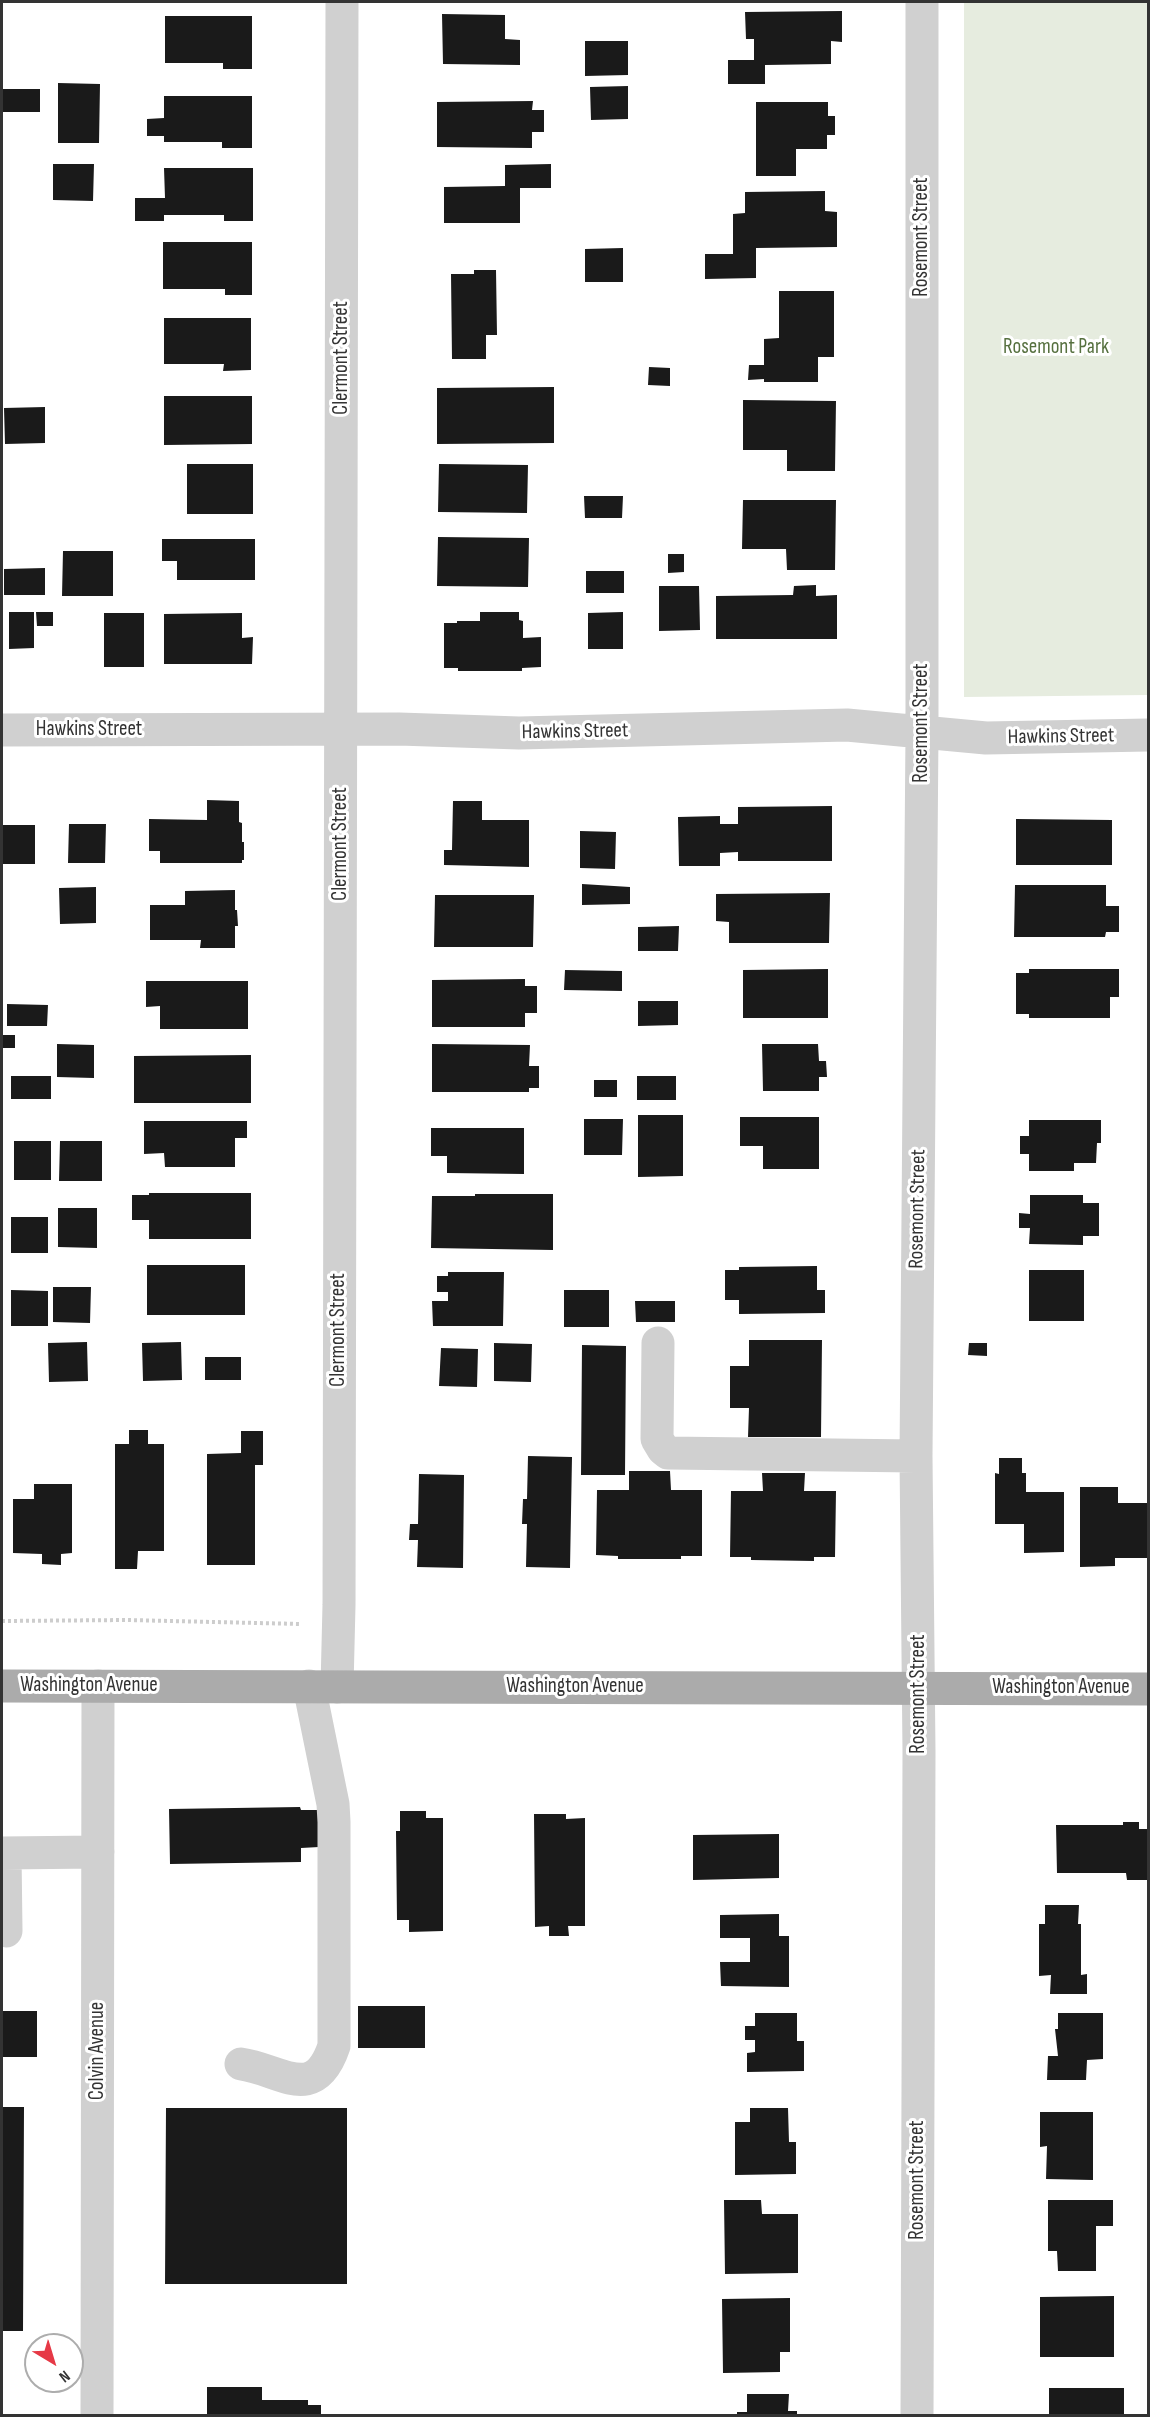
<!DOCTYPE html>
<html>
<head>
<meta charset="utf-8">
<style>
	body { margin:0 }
	#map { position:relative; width:1150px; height:2417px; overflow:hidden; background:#fff; font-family:"Sofia Sans Condensed",sans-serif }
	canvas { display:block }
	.frame { position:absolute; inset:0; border:3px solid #333; pointer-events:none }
	.north { position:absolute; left:24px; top:2333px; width:60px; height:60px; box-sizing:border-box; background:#fff; border:2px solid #adadad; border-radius:50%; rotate:142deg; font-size:16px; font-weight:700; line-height:24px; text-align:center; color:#333 }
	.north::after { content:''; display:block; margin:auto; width:21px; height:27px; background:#e63946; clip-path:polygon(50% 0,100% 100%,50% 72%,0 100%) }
</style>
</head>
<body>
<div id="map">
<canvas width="1150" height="2417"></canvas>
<div class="frame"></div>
<div class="north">N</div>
</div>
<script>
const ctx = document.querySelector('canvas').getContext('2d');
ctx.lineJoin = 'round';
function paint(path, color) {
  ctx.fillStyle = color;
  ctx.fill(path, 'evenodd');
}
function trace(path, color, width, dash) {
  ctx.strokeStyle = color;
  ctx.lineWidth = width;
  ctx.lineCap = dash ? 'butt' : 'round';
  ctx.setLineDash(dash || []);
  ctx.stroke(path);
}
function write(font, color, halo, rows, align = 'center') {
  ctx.font = font + ' "Sofia Sans Condensed",sans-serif';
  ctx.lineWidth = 6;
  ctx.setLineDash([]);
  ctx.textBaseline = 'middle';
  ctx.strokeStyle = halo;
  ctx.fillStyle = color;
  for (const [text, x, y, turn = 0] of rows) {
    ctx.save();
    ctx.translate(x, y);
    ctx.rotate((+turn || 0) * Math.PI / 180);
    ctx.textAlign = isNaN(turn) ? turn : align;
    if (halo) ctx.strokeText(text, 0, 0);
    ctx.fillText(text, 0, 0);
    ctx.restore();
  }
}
const green = new Path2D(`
	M964,2H1148V695L964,697Z`);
const building = new Path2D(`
	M842,11V42L831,41V64L765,65V84H728V60H754V39H746L745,12Z
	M442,14L505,15V39L520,40V65L443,64Z
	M165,16H252V69H223V63H165Z
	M585,41H628V75L585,76Z
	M58,83L100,84L99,143H58Z
	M628,86V119L591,120L590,87Z
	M3,89H40V112H2Z
	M164,96H252V148H222V142H164V136H147V119L164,118Z
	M533,101L532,110H544V132H532V148L437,147V102Z
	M756,102H828V116H835V135H827V149H796V176H756Z
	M53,164H94L93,201L53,200Z
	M551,164V188H520V223H444V187L505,186V165Z
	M164,168H253V221H224V215H164V221H135V198H165Z
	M825,191V211L837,212V247L756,248V278L705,279V254H733V214L745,213V192Z
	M163,242H252V295H225V289H163Z
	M623,248V282H585V249Z
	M474,270H496L497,335H486V359H452L451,274H474Z
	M779,291H834V357H818V382H764V379L748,380L749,365H764V339L779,338Z
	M164,318H251V370L223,371L224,364H164Z
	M649,367L670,368V386L648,385Z
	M554,387V443L437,444V388Z
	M164,396H252V444L164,445Z
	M743,400L836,401L835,471H787V450H743Z
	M45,407V443L5,444L4,408Z
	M187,464H253V514H187Z
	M439,464L528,465L527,513L438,512Z
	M584,496H623L622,518H585Z
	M743,500H836L835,570H787L786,549H742Z
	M438,537L529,538L528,587L437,586Z
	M162,539H255V580H177V561H162Z
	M63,551H113V596H62Z
	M668,554H684V572L668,573Z
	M45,568V595H4V569Z
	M586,571H624V593H586Z
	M816,585V596L837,595V639H716V596L793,595L794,586Z
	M659,586H699L700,630L659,631Z
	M9,612H34V648L9,649Z
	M36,612H53V626H37Z
	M480,612H519V620L523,621V638L541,637V667L522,668V671H458V668H444V623H457V621H480Z
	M623,612V649H588V613Z
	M104,613H144V667H104Z
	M242,613V638L253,637L252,664H164V614Z
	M207,800L239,801V822L242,823V842H244V860H242V863H160V851H149V819L207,820Z
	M453,801H482V820H529V867L444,865V850H452Z
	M832,806V861H738V852L720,853V866H679L678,817L720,816V824H738V807Z
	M1016,819L1112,820V865H1016Z
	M69,824H106L105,863H68Z
	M2,825H35V864H2Z
	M580,831L616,832L615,869L580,868Z
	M582,884L630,887V904L582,905Z
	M1015,885H1106V906H1119V932H1106L1105,937H1014Z
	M96,887V923L60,924L59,888Z
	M235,890V910H237L238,926H235V948H200L201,940H150V905H185V891Z
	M830,893L829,943H729V922L716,921V894Z
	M435,895H534L533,947H434Z
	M679,926L678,951H638V927Z
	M828,969V1018H743V970Z
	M1029,969H1119V997H1110V1018H1029V1014H1016V973H1029Z
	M565,970L622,971V991L564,990Z
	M525,979V986H537V1013H525V1027H432V980Z
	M146,981H248V1029H160V1006L146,1007Z
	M638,1001H678V1025L638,1026Z
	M7,1004L48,1005L47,1026H7Z
	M3,1035H15V1048H3Z
	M57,1044L94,1045V1078L57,1077Z
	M432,1044L530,1045L529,1066H539V1088H529V1092H432Z
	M762,1044H818L819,1061H826L827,1077H819V1091H763Z
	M251,1055V1103H134V1056Z
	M11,1076H51V1099H11Z
	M637,1076H676V1100H637Z
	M594,1080H617V1097H594Z
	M638,1115H683V1176L638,1177Z
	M740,1117H819V1169H763V1146H740Z
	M584,1119H623L622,1155H584Z
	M1029,1120H1101V1143H1097L1096,1163H1074V1171H1029V1154H1020V1136H1029Z
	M144,1121H247V1138H235V1167H165L164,1153L144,1154Z
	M431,1128H524V1174L447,1173V1156H431Z
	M14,1141H51V1180H14Z
	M60,1141H102V1181H59Z
	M149,1193H251V1239H149V1220H132V1195H149Z
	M475,1194H553V1250L431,1248L432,1196H475Z
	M1030,1195H1083V1203H1099V1236H1083V1245L1029,1244L1030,1228H1019V1213L1030,1214Z
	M58,1208H97V1248L58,1247Z
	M11,1217H48V1253H11Z
	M147,1265H245V1315H147Z
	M817,1266V1290H825V1313L739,1314V1300H725V1270H739V1267Z
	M1029,1270H1084V1321H1029Z
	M448,1272H504L503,1326H433L432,1301H448V1292H437V1276H448Z
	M53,1287H91L90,1323L53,1322Z
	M11,1290L48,1291V1326H11Z
	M564,1290H609V1327H564Z
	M635,1301H675V1322H636Z
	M749,1340H822L821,1437H748L749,1408H730V1366H749Z
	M87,1342L88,1381L49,1382L48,1343Z
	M181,1342L182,1380L143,1381L142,1343Z
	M494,1343L532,1344L531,1382L494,1381Z
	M969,1343H987V1356L968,1355Z
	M582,1345L626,1346L625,1475H581Z
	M441,1348L478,1349L477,1387L439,1386Z
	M205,1357H241V1380H205Z
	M129,1430H148V1444H164V1551H138L137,1569H115V1444H129Z
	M241,1431H263V1465H255V1565H207V1454L241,1453Z
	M528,1456L572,1457L570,1568L526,1567L527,1524H522L523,1499H527Z
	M999,1458H1022V1473H1026V1492H1064V1552L1024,1553V1524H995V1473L999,1474Z
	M629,1471H670L671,1490H702V1556H681V1559H618V1556L596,1555L597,1490H629Z
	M762,1473H805L804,1491H836L835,1557H814V1561L751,1560V1557H730L731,1491H763Z
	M419,1474L464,1475L463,1568L417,1567L418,1540H409L410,1524H418Z
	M34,1484H72V1553L61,1554V1565L42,1564V1554L13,1553V1499H34Z
	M1080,1487H1118V1503H1148V1558H1115V1566L1080,1567Z
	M300,1807L301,1810H318L319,1847L301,1848V1862L170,1864L169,1809Z
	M400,1811H426V1818H443V1931L409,1932V1920H397L396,1831H400Z
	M534,1814H566V1819L585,1818V1926H568L569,1936H549V1926L535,1927Z
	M1123,1822H1139V1829H1148V1880H1127L1126,1873H1057L1056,1825H1123Z
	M779,1834V1878L693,1880V1835Z
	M1045,1905H1079L1078,1924H1081V1975L1087,1974V1994H1050L1051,1975L1039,1976V1924H1045Z
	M779,1914V1936H789V1987L721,1986L720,1962H750V1938H720V1915Z
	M358,2006H425V2048H358Z
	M2,2011H37V2057H2Z
	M755,2013H797V2041H804V2071L747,2072V2053L755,2052V2040H745V2026H755Z
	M1058,2013H1103V2059L1087,2060L1086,2080H1047L1048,2056H1058L1055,2029H1058Z
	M2,2107H24L23,2331H2Z
	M166,2108H347V2284H165Z
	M750,2108H788L789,2142H796V2174L735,2175V2122H750Z
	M1040,2112H1093V2180L1046,2179L1047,2146L1040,2147Z
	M724,2200H761L762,2214H798V2273L725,2274Z
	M1048,2200H1113V2226H1096V2271H1058L1057,2251H1048Z
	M1114,2296V2357H1040V2297Z
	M790,2298V2352H780V2372L723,2373L722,2299Z
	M207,2387H262V2400H308V2405H321V2416H207Z
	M1049,2388H1124V2416H1049Z
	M747,2394H789L788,2411H797V2416H737V2412H747Z`);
const path = new Path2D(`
	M2,1621L127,1620L301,1624`);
const minor = new Path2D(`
	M2,730L399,729L519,733L847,725L986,738L1148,735
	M658,1343L657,1439L663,1449L668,1453L916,1456
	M337,1687L339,1605L342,2
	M2,1853L98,1852
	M5,1853L6,1931
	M241,2064C280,2069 314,2105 334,2046V1822L333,1804L309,1686
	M97,2416L98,1686
	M917,2416L919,1752L916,1456L922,732V2`);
const major = new Path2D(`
	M2,1686L1148,1689`);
const streetNames = [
	["Rosemont Street",922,237,-90],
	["Clermont Street",342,358,-90],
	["Rosemont Street",922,723,-90],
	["Hawkins Street",89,730],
	["Hawkins Street",575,732,-1],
	["Hawkins Street",1061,737,-1],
	["Clermont Street",341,844,-90],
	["Rosemont Street",918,1209,-89],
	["Clermont Street",339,1330,-90],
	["Washington Avenue",89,1686],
	["Washington Avenue",575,1687],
	["Washington Avenue",1061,1688],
	["Rosemont Street",919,1694,-90],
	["Colvin Avenue",98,2051,-90],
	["Rosemont Street",918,2180,-90]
];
const parkNames = [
	["Rosemont Park",1056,348]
];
paint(green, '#e6ecdf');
paint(building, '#1a1a1a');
trace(path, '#cdcdcd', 4, [3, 3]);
trace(minor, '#d0d0d0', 33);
trace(major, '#ababab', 33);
write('21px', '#333', '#fff', streetNames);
write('21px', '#56703f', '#fff', parkNames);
</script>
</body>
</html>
